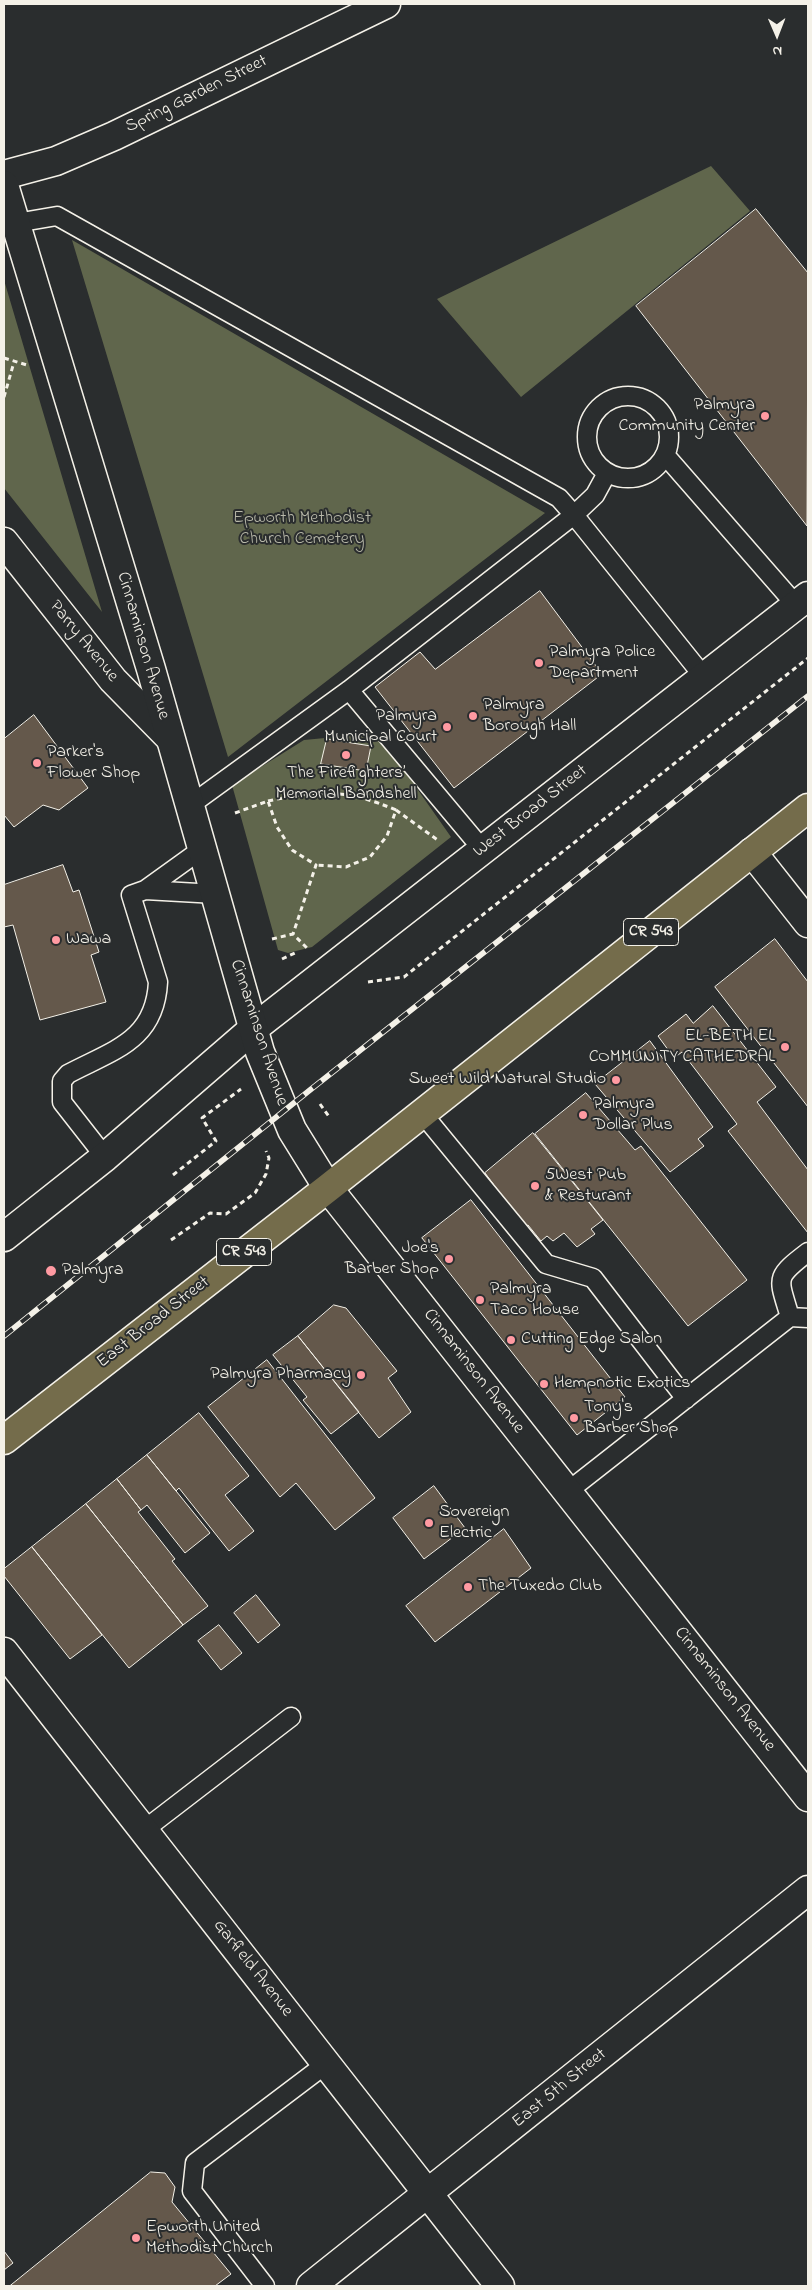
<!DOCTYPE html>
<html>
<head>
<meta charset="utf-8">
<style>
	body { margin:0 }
	#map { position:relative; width:812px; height:2290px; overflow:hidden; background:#2a2d2e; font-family:"Indie Flower",sans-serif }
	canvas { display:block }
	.frame { position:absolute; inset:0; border:5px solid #f4f1e8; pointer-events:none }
	.north { position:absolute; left:752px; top:10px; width:50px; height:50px; -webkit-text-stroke:4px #2a2d2e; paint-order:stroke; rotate:179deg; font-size:14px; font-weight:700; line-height:20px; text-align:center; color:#f4f1e8 }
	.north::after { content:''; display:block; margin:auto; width:18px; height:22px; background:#f4f1e8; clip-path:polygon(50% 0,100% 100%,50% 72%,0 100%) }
</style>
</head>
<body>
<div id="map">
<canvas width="812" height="2290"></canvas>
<div class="frame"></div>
<div class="north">N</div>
</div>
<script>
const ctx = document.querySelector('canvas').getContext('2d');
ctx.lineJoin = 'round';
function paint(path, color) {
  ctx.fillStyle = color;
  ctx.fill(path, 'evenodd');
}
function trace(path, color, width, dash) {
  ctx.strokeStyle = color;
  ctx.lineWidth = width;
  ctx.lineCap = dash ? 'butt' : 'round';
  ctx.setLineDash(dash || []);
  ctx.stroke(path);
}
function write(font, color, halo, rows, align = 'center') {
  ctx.font = font + ' "Indie Flower",sans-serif';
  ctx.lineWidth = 4;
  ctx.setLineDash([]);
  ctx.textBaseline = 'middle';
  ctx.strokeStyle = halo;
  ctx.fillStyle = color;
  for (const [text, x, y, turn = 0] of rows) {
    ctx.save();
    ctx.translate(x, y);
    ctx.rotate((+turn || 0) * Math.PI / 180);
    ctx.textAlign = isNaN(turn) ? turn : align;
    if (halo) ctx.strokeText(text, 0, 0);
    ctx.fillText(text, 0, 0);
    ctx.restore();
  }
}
const green = new Path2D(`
	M711,166L750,211L521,397L437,299Z
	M72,240L545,513L228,757Z
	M4,280L102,612L4,488Z
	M378,733L451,837L312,947L288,953L278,950L232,785L304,740Z`);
const building = new Path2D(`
	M756,209L808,273L807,526L636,306Z
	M540,591L602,674L454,788L375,687L420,652L435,669Z
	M34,715L88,788L59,810L43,805L14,827L4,815V739Z
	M327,739L371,746L366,771L321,764Z
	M63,865L73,892L79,890L99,952L91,955L106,1002L40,1020L13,925L4,927V885Z
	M775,939L808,982V1107L715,987Z
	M713,1006L776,1087L757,1102L808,1170V1233L728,1131L737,1124L682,1052L674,1058L658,1036L686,1014L693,1023Z
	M650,1041L713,1127L698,1139L704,1146L670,1172L595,1084Z
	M586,1093L635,1150L641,1146L747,1280L688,1326L535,1134Z
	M533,1133L603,1220L591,1229L595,1234L577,1247L564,1233L553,1241L547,1236L541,1241L528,1225L525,1227L485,1173Z
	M471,1200L625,1397L577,1435L422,1238Z
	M334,1305L346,1308L397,1371L388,1378L411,1412L379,1438L298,1336Z
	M298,1336L359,1412L331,1434L303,1400L307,1397L273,1355Z
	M267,1360L375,1498L335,1530L296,1483L280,1497L208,1407Z
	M199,1413L249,1476L225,1495L254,1531L229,1551L179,1488L176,1491L147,1455Z
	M147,1455L210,1533L185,1553L147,1505L141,1510L117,1479Z
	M117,1479L141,1510L138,1512L175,1559L172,1561L208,1606L183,1625L86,1504Z
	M434,1486L465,1528L424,1559L393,1518Z
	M86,1504L183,1625L129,1668L32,1547Z
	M504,1529L531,1568L435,1642L406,1606Z
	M32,1547L102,1635L70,1659L4,1576V1569Z
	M256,1595L280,1625L258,1643L234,1613Z
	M219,1625L242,1653L221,1670L198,1641Z
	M151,2172L165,2173L175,2187L172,2202L231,2274L215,2286H10Z
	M4,2251L13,2263L4,2270Z`);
const path = new Path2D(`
	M4,358L27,365
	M4,397L14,362
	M268,801C320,790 346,789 396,810L387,836L370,857L346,867L316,865
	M396,810L439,841
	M235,813L268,801L277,827L292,850L316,865L293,934
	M272,939L293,934L307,948
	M282,959L297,952
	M368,982L404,977L808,658
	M320,1104L330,1118
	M173,1175L216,1141L202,1118L241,1089
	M171,1240L210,1213L226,1214L255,1193L266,1174L269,1158L266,1151`);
const lane = new Path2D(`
	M16,223L57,216L559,498L574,515L349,690L189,806
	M587 437a41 41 0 1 1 82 0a41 41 0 1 1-82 0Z
	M665,455L796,605
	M607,473L595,495L574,515L704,677
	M349,690L483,850
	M145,890L216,894
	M422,1113L546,1264L593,1278L686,1399
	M105,1157L62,1102V1081L68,1074C113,1050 155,1041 158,982L131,895L145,890L202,849
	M790,1317C778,1277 774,1278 808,1252
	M567,1492L790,1317L808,1318
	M144,1830L291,1717
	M265,2286L192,2191L195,2163L326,2064`);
const street = new Path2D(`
	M4,175L56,161L114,136L386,4
	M4,542L113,680L169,737
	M752,852L808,923
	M4,1237L105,1157L253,1029L808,596
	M4,1652L500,2286
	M311,2286L808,1890`);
const secondary = new Path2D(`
	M4,185L151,669L260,1052L292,1130L328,1188L808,1797`);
const primary = new Path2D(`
	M4,1440L328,1188L808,808`);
const rail = new Path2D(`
	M4,1336L310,1090L808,696`);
const markers = [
	[765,416,5,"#ff9aa2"],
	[539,663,5,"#ff9aa2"],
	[473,716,5,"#ff9aa2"],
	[447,727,5,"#ff9aa2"],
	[346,755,5,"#ff9aa2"],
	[37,763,5,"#ff9aa2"],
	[56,940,5,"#ff9aa2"],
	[785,1047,5,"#ff9aa2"],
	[616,1080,5,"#ff9aa2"],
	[583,1115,5,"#ff9aa2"],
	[535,1186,5,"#ff9aa2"],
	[449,1259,5,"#ff9aa2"],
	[51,1271,6,"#ff9aa2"],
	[480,1300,5,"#ff9aa2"],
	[511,1340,5,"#ff9aa2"],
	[361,1375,5,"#ff9aa2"],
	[544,1384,5,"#ff9aa2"],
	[574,1418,5,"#ff9aa2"],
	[429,1523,5,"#ff9aa2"],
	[468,1587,5,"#ff9aa2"],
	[136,2238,5,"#ff9aa2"]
];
const shields = [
	[651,932,55],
	[244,1252,55]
];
const shieldNames = [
	["CR 543",651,932],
	["CR 543",244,1252]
];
const streetNames = [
	["Spring Garden Street",197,95,-26],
	["Parry Avenue",83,642,51],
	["Cinnaminson Avenue",142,646,74],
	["West Broad Street",531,812,-38],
	["Cinnaminson Avenue",258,1033,72],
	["East Broad Street",154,1323,-38],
	["Cinnaminson Avenue",473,1372,52],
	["Cinnaminson Avenue",724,1690,52],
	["Garfield Avenue",252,1969,52],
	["East 5th Street",560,2089,-39]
];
const poiNames = [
	["Palmyra",755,406,"right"],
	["Community Center",755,427,"right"],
	["Palmyra Police",549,653],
	["Department",549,674],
	["Palmyra",483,706],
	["Borough Hall",483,727],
	["Palmyra",437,717,"right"],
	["Municipal Court",437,738,"right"],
	["Parker's",47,753],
	["Flower Shop",47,774],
	["The Firefighters’",346,774,"center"],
	["Memorial Bandshell",346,795,"center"],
	["Wawa",66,940],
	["EL-BETH EL",775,1037,"right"],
	["COMMUNITY CATHEDRAL",775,1058,"right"],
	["Sweet Wild Natural Studio",606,1080,"right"],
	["Palmyra",593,1105],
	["Dollar Plus",593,1126],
	["5West Pub",545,1176],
	["& Resturant",545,1197],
	["Joe's",439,1249,"right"],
	["Barber Shop",439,1270,"right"],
	["Palmyra",62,1271],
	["Palmyra",490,1290],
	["Taco House",490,1311],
	["Cutting Edge Salon",521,1340],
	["Palmyra Pharmacy",351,1375,"right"],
	["Hempnotic Exotics",554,1384],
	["Tony's",584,1408],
	["Barber Shop",584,1429],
	["Sovereign",439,1513],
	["Electric",439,1534],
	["The Tuxedo Club",478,1587],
	["Epworth United",146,2228],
	["Methodist Church",146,2249]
];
const parkNames = [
	["Epworth Methodist",302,519],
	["Church Cemetery",302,540]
];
paint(green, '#60664c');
paint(building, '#64584b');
trace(building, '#f4f1e8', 1);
trace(lane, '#f4f1e8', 21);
trace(street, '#f4f1e8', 31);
trace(secondary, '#f4f1e8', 31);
trace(primary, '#f4f1e8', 31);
trace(path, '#f4f1e8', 3, [5, 4]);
trace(lane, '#2a2d2e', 18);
trace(street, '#2a2d2e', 28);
trace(secondary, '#2a2d2e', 28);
trace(primary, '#746c4b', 28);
trace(rail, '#f4f1e8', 5.5);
trace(rail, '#2a2d2e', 4, [11]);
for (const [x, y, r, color] of markers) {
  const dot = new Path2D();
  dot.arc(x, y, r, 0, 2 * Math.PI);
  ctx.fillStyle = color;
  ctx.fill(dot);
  trace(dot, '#2a2d2e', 2);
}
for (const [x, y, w] of shields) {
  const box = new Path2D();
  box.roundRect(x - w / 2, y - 13.5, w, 27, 4);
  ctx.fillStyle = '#2a2d2e';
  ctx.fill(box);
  trace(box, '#f4f1e8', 1);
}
write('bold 16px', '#f4f1e8', null, shieldNames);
write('18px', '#f4f1e8', '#2a2d2e', streetNames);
write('18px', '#f4f1e8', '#2a2d2e', poiNames, 'left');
write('18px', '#b9b9aa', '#2a2d2e', parkNames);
</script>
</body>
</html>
